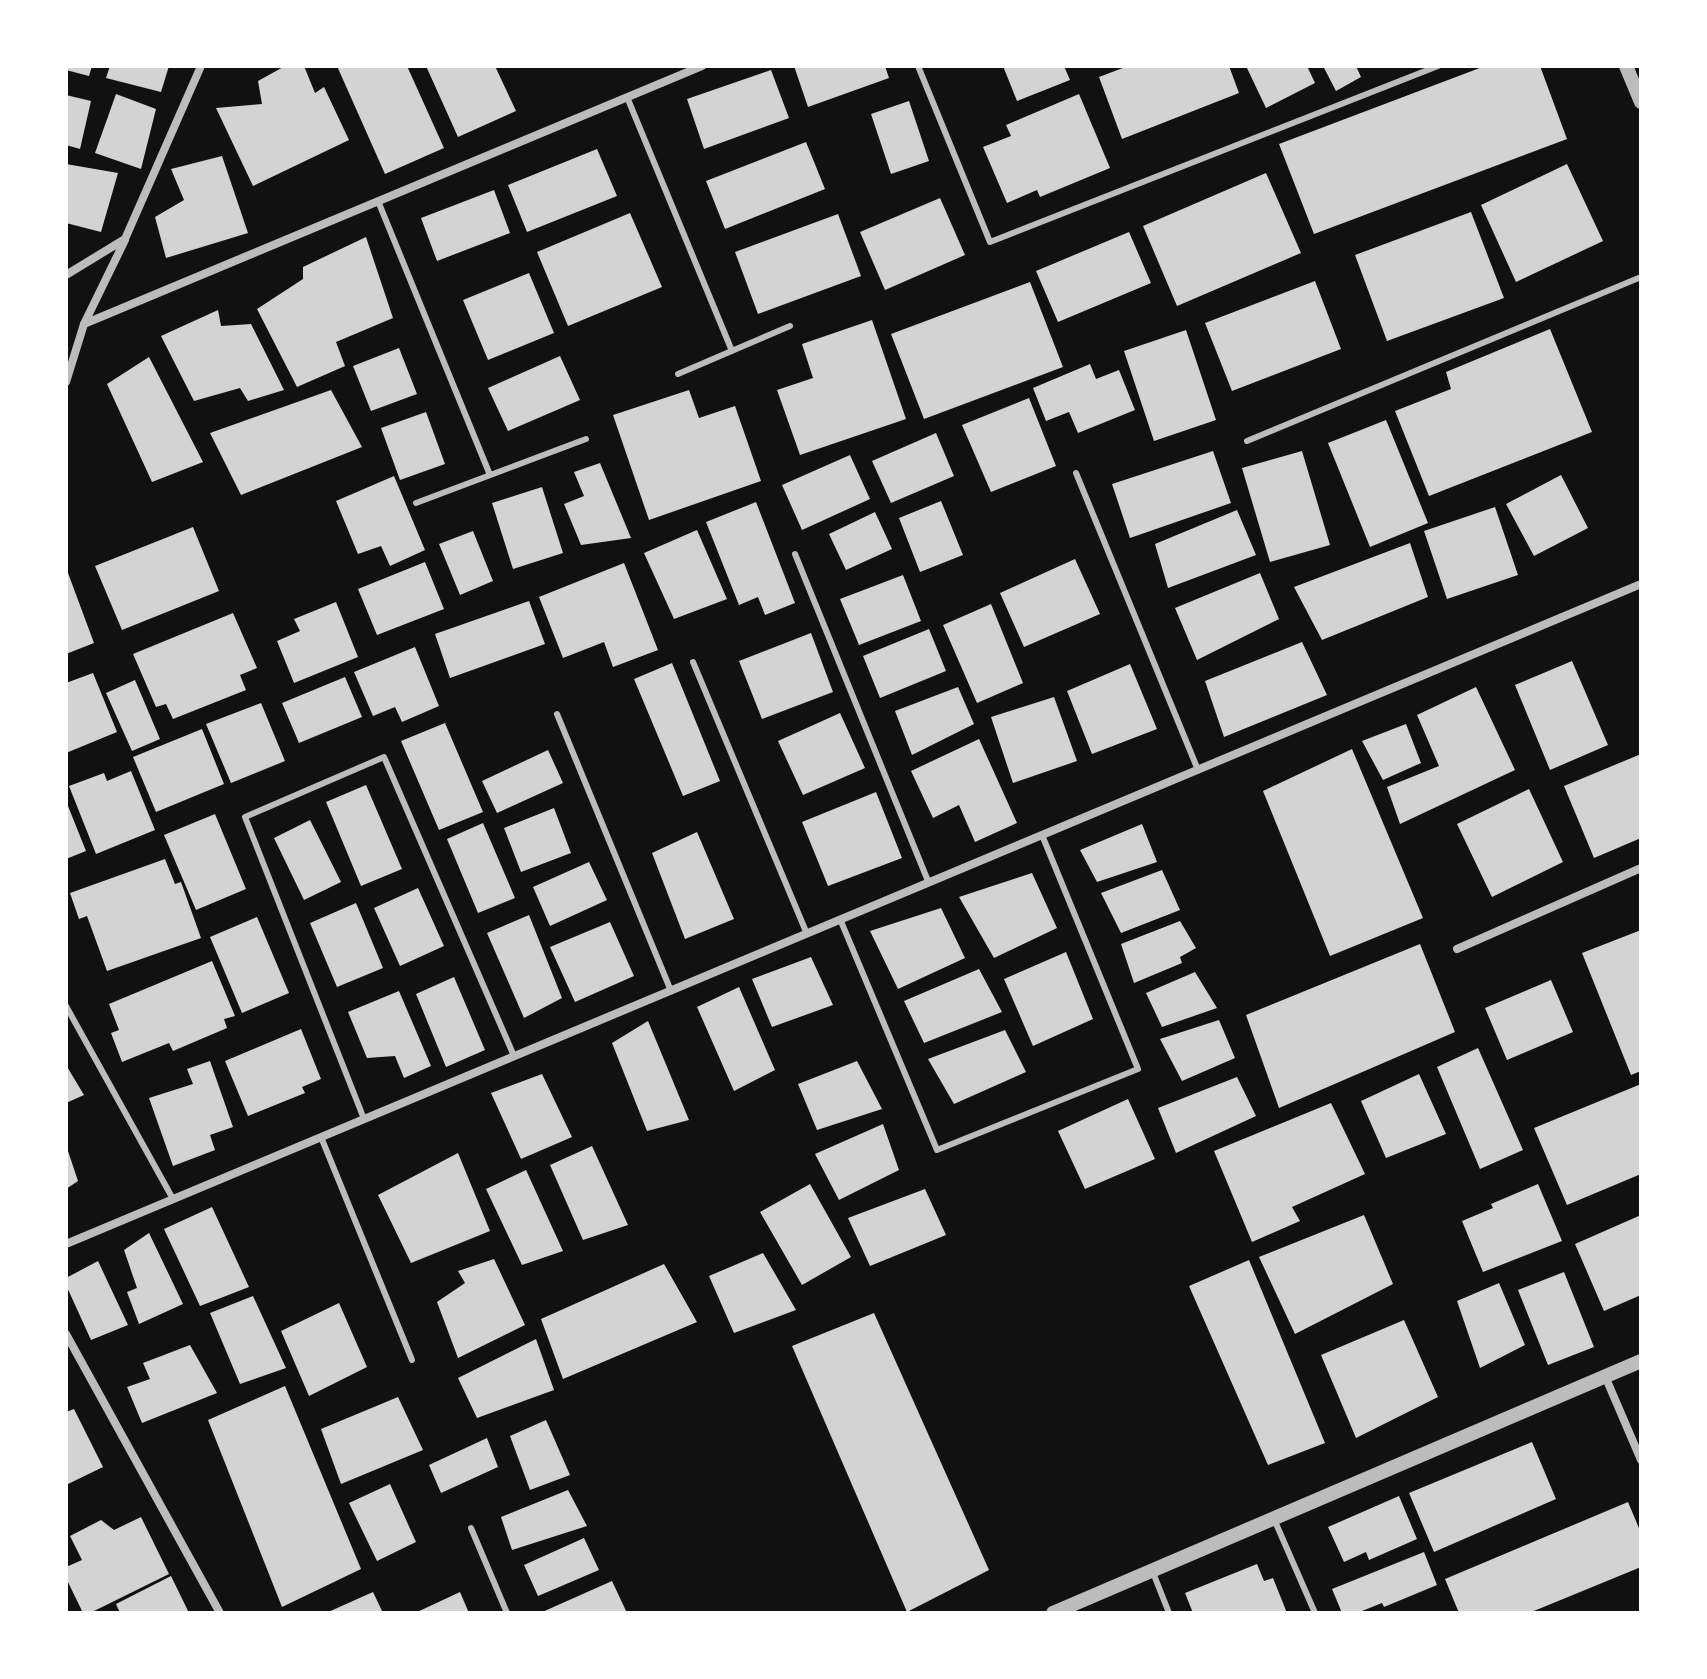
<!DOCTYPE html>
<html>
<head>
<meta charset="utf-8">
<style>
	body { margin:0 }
	#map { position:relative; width:1707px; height:1679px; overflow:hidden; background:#111; font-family:Figtree,sans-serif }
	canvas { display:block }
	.frame { position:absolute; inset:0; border:68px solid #fff; pointer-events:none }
</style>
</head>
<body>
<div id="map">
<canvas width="1707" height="1679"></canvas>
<div class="frame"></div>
</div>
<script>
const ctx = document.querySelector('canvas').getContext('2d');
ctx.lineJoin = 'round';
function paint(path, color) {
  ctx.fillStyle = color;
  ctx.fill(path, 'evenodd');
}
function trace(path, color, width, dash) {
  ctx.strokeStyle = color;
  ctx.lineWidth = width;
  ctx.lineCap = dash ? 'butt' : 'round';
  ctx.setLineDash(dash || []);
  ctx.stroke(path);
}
const building = new Path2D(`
	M66,66H92L89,76L66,70Z
	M110,66H169L161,92L106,78Z
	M285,66H304L315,93L324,87L349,140L253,186L216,108L262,104L258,81Z
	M337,66H407L444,148L385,174Z
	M426,66H495L516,111L458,137Z
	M794,66H885L889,78L808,107Z
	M1003,66H1064L1070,80L1017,101Z
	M1128,66H1229L1239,93L1122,139L1099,77Z
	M1246,66H1307L1315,83L1266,108Z
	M1323,66H1356L1361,77L1336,91Z
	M1485,66H1540L1567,139L1314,234L1279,144Z
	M771,70L789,118L704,149L687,99Z
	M116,94L156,109L141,169L95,153Z
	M1079,94L1110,168L1040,197L1037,190L1007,203L983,147L1011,136L1006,125Z
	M66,95L91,101L80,149L66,145Z
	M909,101L929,161L891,174L871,114Z
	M806,142L825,189L725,229L706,181Z
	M597,149L617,196L527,232L508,185Z
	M222,156L248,233L166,258L155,217L184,200L171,169Z
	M66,164L118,173L101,232L66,223Z
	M1567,164L1603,241L1516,282L1481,205Z
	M1266,173L1301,253L1177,306L1143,226Z
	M494,190L510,233L437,261L421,218Z
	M940,198L965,255L885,290L860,232Z
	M1471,212L1504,298L1387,341L1355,255Z
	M630,213L662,287L568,326L537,252Z
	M838,214L861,276L758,314L735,252Z
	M1129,232L1151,283L1058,322L1036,271Z
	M366,237L393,318L336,342L345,366L297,387L257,309L303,279V267Z
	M529,273L554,333L488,360L463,300Z
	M1315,281L1341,349L1232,391L1205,323Z
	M1030,282L1063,367L924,419L891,334Z
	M218,310L221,326L251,324L284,390L248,401L240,388L194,401L161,336Z
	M872,320L906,419L800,455L777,390L813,378L802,344Z
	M1550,329L1592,432L1429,496L1395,411L1451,389L1446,372Z
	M1186,330L1216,420L1154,441L1124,351Z
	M399,348L417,394L371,411L353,366Z
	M560,356L580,400L508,431L488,388Z
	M149,357L203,462L152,482L107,384Z
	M1090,364L1096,379L1119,370L1135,410L1078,433L1069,412L1046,421L1033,388Z
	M331,390L362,447L241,495L210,433Z
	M689,390L699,418L735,406L761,481L649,520L613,415Z
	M1029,398L1056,466L991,492L962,425Z
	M426,412L445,464L400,480L381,428Z
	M1386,420L1428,523L1370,547L1328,443Z
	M936,433L954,476L891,503L872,461Z
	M1213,451L1231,503L1130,538L1112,484Z
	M1302,451L1330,545L1270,562L1242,468Z
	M850,455L870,499L802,530L782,485Z
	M600,463L631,538L581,545L564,504L584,496L574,472Z
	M1561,475L1588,528L1534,556L1506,504Z
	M394,476L425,550L390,566L381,546L358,554L336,501Z
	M542,487L563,553L513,569L492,503Z
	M941,501L963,555L920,572L899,518Z
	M756,502L795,603L765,615L758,597L739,605L706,522Z
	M1495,507L1518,575L1447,599L1424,531Z
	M1237,510L1256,555L1168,588L1155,544Z
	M875,512L892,549L846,570L829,534Z
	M193,527L219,591L122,630L95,566Z
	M697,530L727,599L674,619L644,553Z
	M473,531L493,581L460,595L439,544Z
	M1410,543L1428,597L1322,640L1294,587Z
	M1075,559L1100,614L1024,647L1000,593Z
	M425,562L444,609L377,635L358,589Z
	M624,563L658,650L613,667L604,642L563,658L539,597Z
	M68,573L94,643L66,654V574Z
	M1260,573L1279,619L1197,660L1175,608Z
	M903,575L921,621L859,645L840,599Z
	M529,601L545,644L450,678L435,634Z
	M336,602L358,657L294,683L277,641L300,631L294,619Z
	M991,604L1023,683L977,703L943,625Z
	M233,613L257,668L240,675L246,690L173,719L166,704L156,707L133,654Z
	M929,629L946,671L880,698L863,656Z
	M811,633L833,692L762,719L739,661Z
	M1302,642L1327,695L1224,737L1205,681Z
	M415,647L439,706L402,722L395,707L373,716L354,672Z
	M1572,661L1608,745L1550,770L1515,685Z
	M672,663L720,781L683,796L634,679Z
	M1130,664L1157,729L1092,754L1067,691Z
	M93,673L117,732L66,753V683Z
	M345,677L362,717L299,743L282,703Z
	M135,680L160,739L132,751L106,693Z
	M958,687L974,724L912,755L895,711Z
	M1476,687L1515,770L1400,824L1387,787L1439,766L1417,715Z
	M1054,697L1077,761L1013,783L991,717Z
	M261,703L285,761L231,783L206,724Z
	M840,713L865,768L803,795L778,741Z
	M445,723L483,812L439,830L401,741Z
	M1406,724L1421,763L1383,780L1362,741Z
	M202,729L224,784L156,812L133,757Z
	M979,739L1017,823L975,842L959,805L933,818L911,771Z
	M1352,749L1423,918L1330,956L1263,791Z
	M548,750L563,783L497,813L482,781Z
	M1641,754V838L1594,858L1564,786Z
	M131,771L155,830L96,854L69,786L104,773L107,781Z
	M366,785L402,869L361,886L326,802Z
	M1529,789L1563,862L1492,897L1457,824Z
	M876,792L902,858L828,886L802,822Z
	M66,801L86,851L66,859Z
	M554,808L571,853L521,872L504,828Z
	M215,814L246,889L196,910L164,835Z
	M310,820L341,882L304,900L274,838Z
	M483,823L515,898L478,913L447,839Z
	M1142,824L1157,862L1097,882L1080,850Z
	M697,832L734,919L685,939L652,853Z
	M165,859L175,884L181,882L201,938L107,971L87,916L79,919L70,893Z
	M589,862L607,900L550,926L533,887Z
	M1162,870L1180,910L1121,933L1101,893Z
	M1032,873L1057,928L994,958L959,897Z
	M418,888L444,946L400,966L374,908Z
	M356,903L383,968L337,987L310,923Z
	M941,908L965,958L898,989L870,931Z
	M529,915L562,998L524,1018L487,933Z
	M257,917L289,993L242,1013L210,937Z
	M1180,921L1196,948L1180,957L1182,963L1134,983L1121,944Z
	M610,922L634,976L575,1002L550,947Z
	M1641,930V1071L1631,1075L1582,953Z
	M1420,944L1455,1032L1279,1108L1246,1015Z
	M1066,952L1093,1019L1033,1046L1004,979Z
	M811,957L833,1005L772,1027L752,979Z
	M212,961L235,1016L224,1019L227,1028L173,1051L169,1043L122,1062L111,1033L119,1030L109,1004Z
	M979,969L1002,1012L924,1043L904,1001Z
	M1195,972L1217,1008L1162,1027L1146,993Z
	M454,977L485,1050L446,1067L416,994Z
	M1551,980L1573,1032L1507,1060L1485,1008Z
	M739,987L775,1070L734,1091L697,1007Z
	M399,991L431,1066L404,1078L395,1056L367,1058L348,1012Z
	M1219,1020L1235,1058L1182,1081L1160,1039Z
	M648,1021L689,1120L647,1131L612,1043Z
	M301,1029L321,1079L302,1087L305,1093L248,1116L225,1061Z
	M1005,1030L1026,1072L954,1104L928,1059Z
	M1478,1048L1523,1150L1480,1169L1437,1067Z
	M210,1061L233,1127L210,1135L215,1150L173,1166L149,1098L193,1084L187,1069Z
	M857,1061L882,1109L817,1130L798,1084Z
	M66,1065L84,1095L66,1103Z
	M542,1074L572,1137L521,1159L491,1093Z
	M1419,1074L1446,1134L1386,1158L1361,1101Z
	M1237,1077L1256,1116L1176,1153L1158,1108Z
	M1641,1084V1174L1567,1205L1534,1128Z
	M1128,1099L1155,1159L1085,1189L1058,1131Z
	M1331,1103L1365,1174L1292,1207L1300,1221L1252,1242L1214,1151Z
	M883,1124L899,1170L839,1200L815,1154Z
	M66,1145L78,1181L66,1189Z
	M592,1146L628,1225L583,1240L550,1165Z
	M458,1153L490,1231L411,1263L378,1195Z
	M526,1170L563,1251L522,1265L486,1189Z
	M810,1184L851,1257L802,1285L760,1212Z
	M1538,1184L1562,1241L1483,1272L1462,1221L1493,1208L1491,1204Z
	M925,1189L946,1235L870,1266L848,1218Z
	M212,1207L249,1287L200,1306L164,1229Z
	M1364,1215L1393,1284L1295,1334L1259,1257Z
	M1641,1215V1295L1604,1311L1575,1244Z
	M149,1233L183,1304L139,1324L127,1292L137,1288L124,1250Z
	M763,1253L796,1310L734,1333L709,1276Z
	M494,1259L525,1325L458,1358L437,1302L465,1283L458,1271Z
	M1249,1260L1325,1443L1268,1465L1189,1286Z
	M98,1261L128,1325L91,1340L66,1285V1278Z
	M664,1264L697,1322L563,1379L541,1319Z
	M1564,1272L1594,1347L1548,1365L1518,1290Z
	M1499,1283L1525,1345L1480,1368L1457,1301Z
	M253,1296L286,1368L240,1384L210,1313Z
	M339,1303L367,1367L309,1396L281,1331Z
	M874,1313L989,1570L907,1612L792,1346Z
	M1404,1320L1438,1397L1356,1438L1321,1355Z
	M536,1339L554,1390L477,1418L458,1378Z
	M190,1345L217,1393L142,1423L127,1387L150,1379L143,1363Z
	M285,1386L361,1569L282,1607L208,1420Z
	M398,1397L423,1450L341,1484L321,1429Z
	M74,1409L103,1467L66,1485V1412Z
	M546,1420L570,1475L530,1490L510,1436Z
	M487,1438L498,1467L441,1493L429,1465Z
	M1532,1442L1556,1499L1434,1552L1409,1493Z
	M390,1484L416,1542L377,1561L349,1503Z
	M568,1490L587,1526L512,1550L501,1517Z
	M1399,1496L1417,1539L1369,1560L1366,1552L1344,1562L1328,1527Z
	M1628,1502L1641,1533V1567L1529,1613H1459L1445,1579Z
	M141,1517L169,1574L90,1613H83L66,1578V1567L82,1560L70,1536L101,1520L114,1530Z
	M584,1538L599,1570L538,1596L524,1565Z
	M1424,1552L1437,1585L1384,1607L1382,1603L1357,1613H1342L1332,1589Z
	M1257,1564L1264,1581L1273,1578L1287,1613H1193L1185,1593Z
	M171,1576L189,1613H120L116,1604Z
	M612,1581L627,1613H540Z
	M373,1592L383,1613H326Z
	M460,1592L469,1613H415Z`);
const service = new Path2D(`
	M918,66L990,242L1438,66
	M627,97L732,351
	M378,201L490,475
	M678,374L790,326
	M1247,441L1641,277
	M1076,473L1198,770
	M416,503L586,439
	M795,554L928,881
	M693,662L807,934
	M557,714L671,991
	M840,919L937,1150L1138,1069L1042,835
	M66,1006L173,1199
	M364,1119L245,817L384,757L514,1056
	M321,1137L412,1360
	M1274,1519L1315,1613
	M471,1528L507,1613
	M1152,1570L1169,1613`);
const minor = new Path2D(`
	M66,275L125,239L201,66
	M84,324L702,66
	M66,382L84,324L125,240
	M1457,949L1641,868
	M66,1244L1641,584
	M66,1334L220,1613
	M1605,1376L1641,1460`);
const tertiary = new Path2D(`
	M1626,66L1641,102
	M1053,1613L1641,1361`);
paint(building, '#d3d3d3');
trace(service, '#bcbcbc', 6);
trace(minor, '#bcbcbc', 8);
trace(tertiary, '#bcbcbc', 14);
</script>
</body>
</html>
